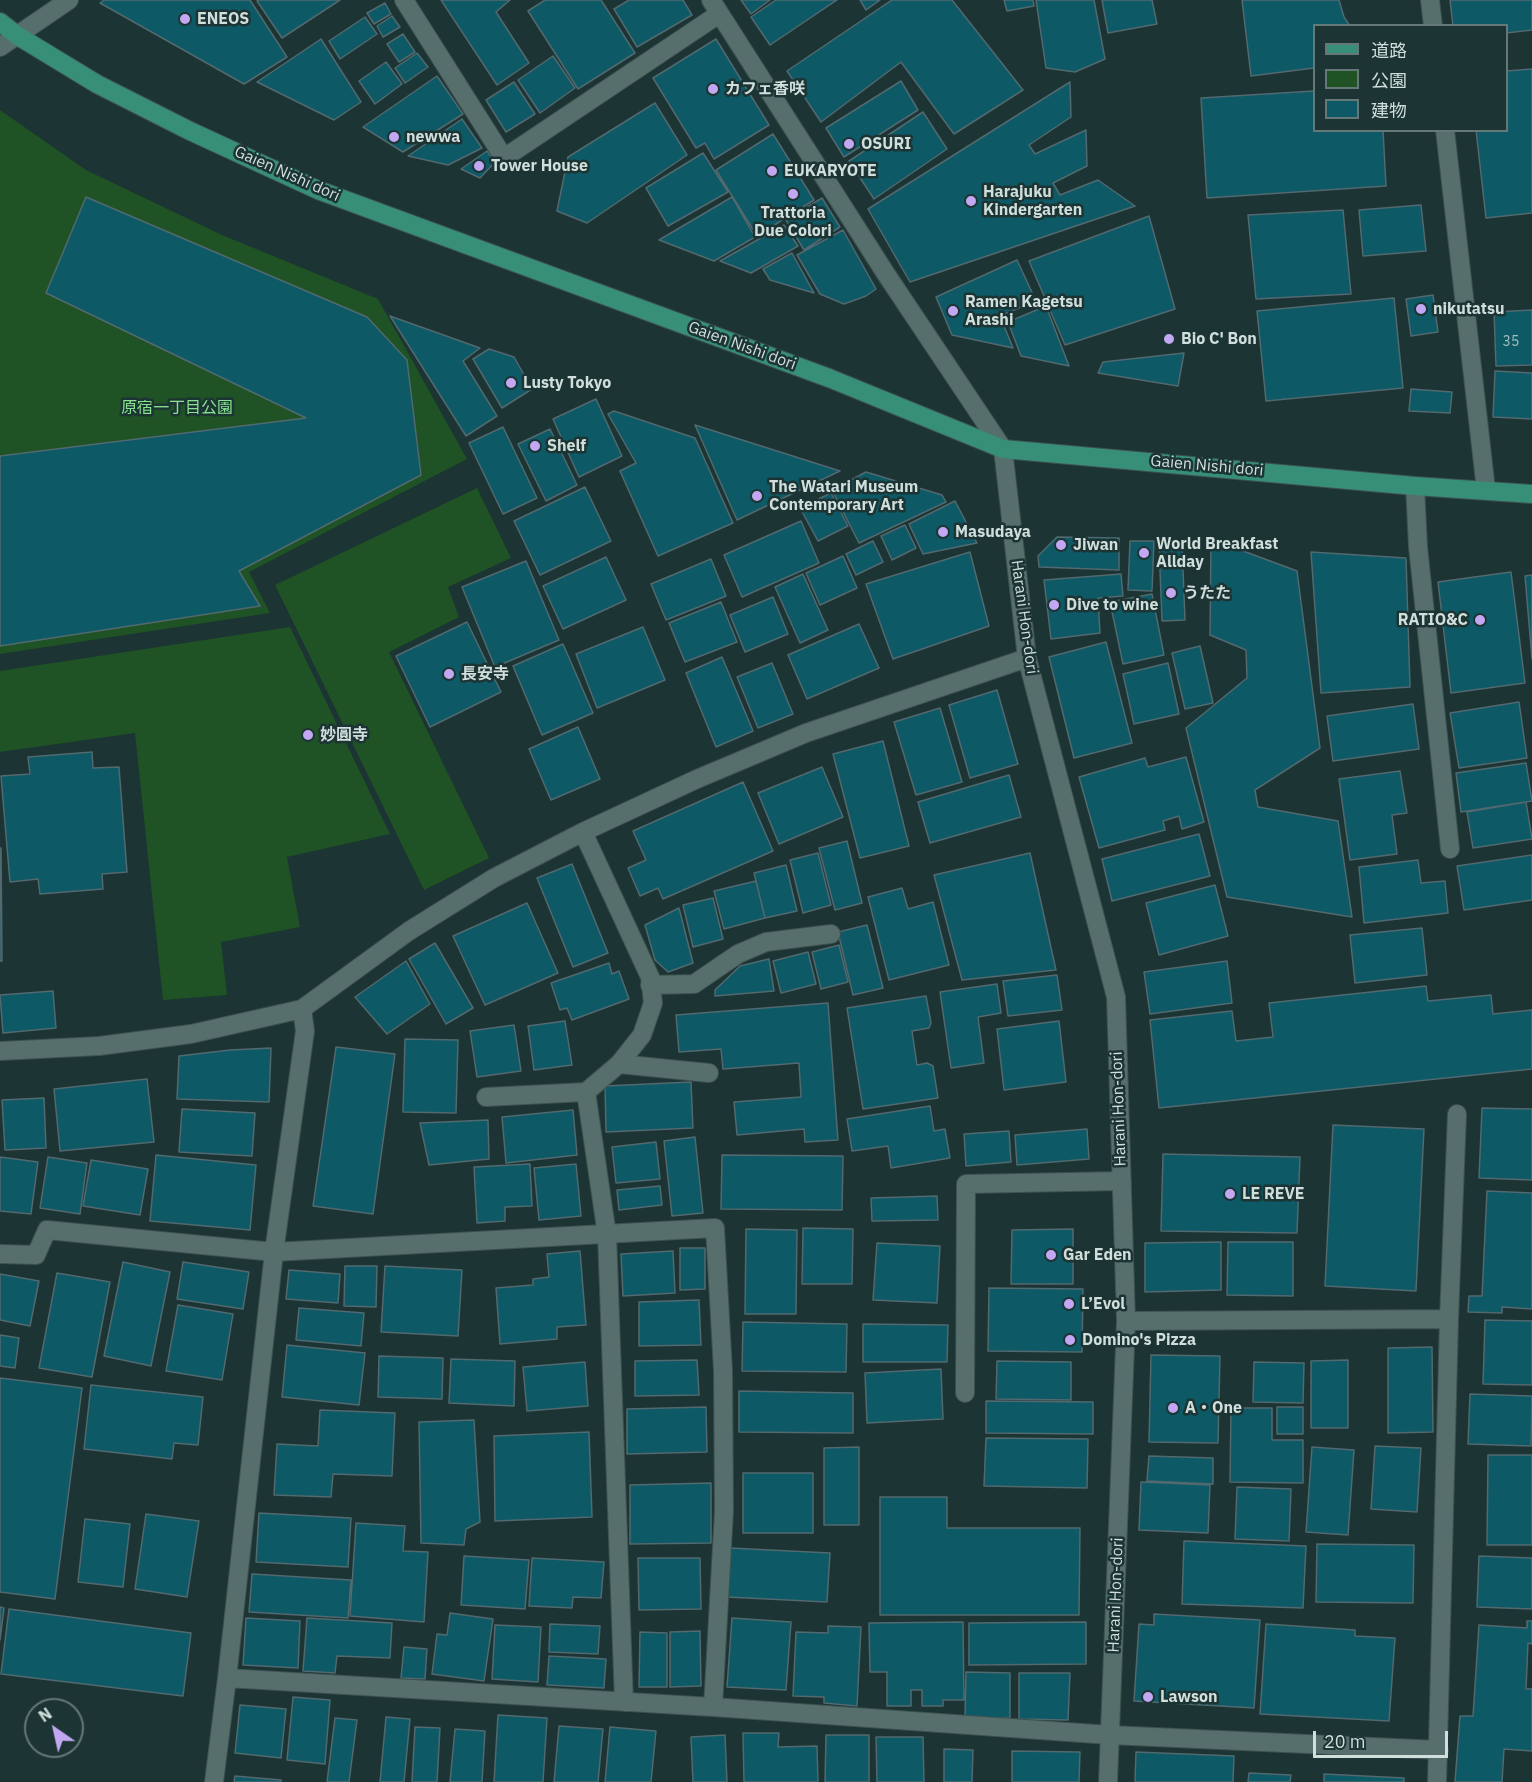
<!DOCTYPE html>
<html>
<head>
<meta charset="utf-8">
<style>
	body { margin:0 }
	#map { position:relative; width:1532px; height:1782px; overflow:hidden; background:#1c3433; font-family:"IBM Plex Sans","Noto Sans JP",sans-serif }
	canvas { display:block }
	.legend { position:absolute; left:1313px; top:24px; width:195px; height:108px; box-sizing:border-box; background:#1c3433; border:2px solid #647877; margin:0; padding:8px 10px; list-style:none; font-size:18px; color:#d0dedc }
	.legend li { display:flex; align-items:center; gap:12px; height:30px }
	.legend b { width:30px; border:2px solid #647877 }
	.north { position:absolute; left:24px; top:1698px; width:60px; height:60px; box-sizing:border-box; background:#1c3433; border:2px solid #647877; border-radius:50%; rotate:326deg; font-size:16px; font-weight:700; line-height:24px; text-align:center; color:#d0dedc }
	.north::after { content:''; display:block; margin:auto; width:21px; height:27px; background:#c2a8f2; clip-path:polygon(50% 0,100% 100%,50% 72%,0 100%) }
	.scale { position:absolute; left:1313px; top:1731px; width:135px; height:27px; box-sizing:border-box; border:3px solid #d0dedc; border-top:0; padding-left:8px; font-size:18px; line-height:21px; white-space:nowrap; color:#d0dedc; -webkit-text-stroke:4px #1c3433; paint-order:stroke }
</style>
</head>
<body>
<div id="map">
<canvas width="1532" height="1782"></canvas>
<ul class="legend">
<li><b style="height:8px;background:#388f78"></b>道路</li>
<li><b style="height:16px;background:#1f5225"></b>公園</li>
<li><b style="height:16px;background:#0e5966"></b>建物</li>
</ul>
<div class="north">N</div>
<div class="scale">20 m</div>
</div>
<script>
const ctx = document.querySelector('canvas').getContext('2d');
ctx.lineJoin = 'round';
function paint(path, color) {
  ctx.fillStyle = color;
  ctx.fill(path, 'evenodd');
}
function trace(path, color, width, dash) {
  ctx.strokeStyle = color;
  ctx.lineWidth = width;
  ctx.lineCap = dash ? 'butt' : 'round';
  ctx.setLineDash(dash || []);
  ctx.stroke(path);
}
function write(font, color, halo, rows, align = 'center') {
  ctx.font = font + ' "IBM Plex Sans","Noto Sans JP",sans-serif';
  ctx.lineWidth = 5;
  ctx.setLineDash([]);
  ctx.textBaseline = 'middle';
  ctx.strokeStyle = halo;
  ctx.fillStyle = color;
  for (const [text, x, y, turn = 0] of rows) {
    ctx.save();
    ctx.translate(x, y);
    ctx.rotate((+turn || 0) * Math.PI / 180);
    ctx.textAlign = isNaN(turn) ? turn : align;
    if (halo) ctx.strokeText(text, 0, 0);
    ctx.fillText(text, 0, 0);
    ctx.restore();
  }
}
const green = new Path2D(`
	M0,110L86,170L222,235L378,299L467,459L249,572L270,613L0,654Z
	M477,488L511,558L448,587L459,617L389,652L489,858L424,890L275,585Z
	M290,627L390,834L287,857L300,927L221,942L227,995L163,1000L135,733L0,752V671Z`);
const building = new Path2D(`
	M104,0H250L287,57L244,84L100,3Z
	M259,0H340L282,38L257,1Z
	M441,0H510L496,12L529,63L497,85Z
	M545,0H601L635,53L578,89L528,11Z
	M629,0H683L692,15L637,47L614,9Z
	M741,0H770L751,14Z
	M776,0H837L770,45L751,17Z
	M860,0H880L866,10Z
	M892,0H952L1023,90L954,134L901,62L821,122L787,71Z
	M1004,0H1033L1034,6L1007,11Z
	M1036,0H1094L1105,59L1075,72L1046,68Z
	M1102,0H1152L1157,24L1108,33Z
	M1242,0H1339L1344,17L1350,26H1314V68L1251,76Z
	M1450,0H1532V30L1506,33V26H1453Z
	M385,3L391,14L374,24L367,13Z
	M392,16L400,27L383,37L377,26Z
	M365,17L377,34L340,59L329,41Z
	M403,34L415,52L399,62L387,44Z
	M321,39L361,102L334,120L257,82Z
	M716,39L769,125L714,159L705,143L696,148L653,78Z
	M417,53L428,67L405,83L395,68Z
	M553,56L575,88L540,113L518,80Z
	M386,62L402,84L375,104L359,81Z
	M1532,69V213L1486,218L1476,130H1506V71Z
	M437,76L463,114L403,152L363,127Z
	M901,81L918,110L844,157L826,128Z
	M514,82L535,114L506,132L486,100Z
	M1070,82L1071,117L1029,145L1035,154L1086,130L1087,166L1053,183L1060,195L1098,180L1135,206L910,282L868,209Z
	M1314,91V130H1383L1386,186L1207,198L1201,98Z
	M655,103L687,155L587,223L557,211L568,157Z
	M923,112L947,149L874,199L849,161Z
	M462,119L482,148L448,165L408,156Z
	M773,134L814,200L757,236L716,170Z
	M487,151L495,162L480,178L461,169Z
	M703,153L728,192L668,226L646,188Z
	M86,197L367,317L407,360L421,475L239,571L260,606L0,646V456L306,418L46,293Z
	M732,197L755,237L714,261L659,240Z
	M822,198L840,227L804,250L786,220Z
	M1421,205L1426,251L1363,256L1359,210Z
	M1343,210L1351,294L1256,299L1248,215Z
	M1149,216L1175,309L1065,345L1029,261Z
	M784,225L798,246L751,273L720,261Z
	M843,230L876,289L866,296L844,304L820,294L797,255Z
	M792,253L814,293L770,280L763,269Z
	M1017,260L1036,301L1000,316L1013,348L952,335L936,297Z
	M1433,295L1438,332L1411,336L1406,299Z
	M1394,298L1403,388L1266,401L1257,311Z
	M1046,306L1069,366L1021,356L1008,322Z
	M1532,310V365L1496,366L1494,312Z
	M390,316L480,348L463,361L497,416L466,436Z
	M489,349L514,357L532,389L502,408L473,359Z
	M1184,353L1178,386L1098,373L1103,362Z
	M1495,371L1532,373V419L1493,417Z
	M1411,389L1452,392L1450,413L1409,411Z
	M596,399L622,456L579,477L553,419Z
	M614,411L695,438L733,523L658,556L620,471L636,463L608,414Z
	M695,425L840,471L737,520Z
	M503,427L537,498L503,514L469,443Z
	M550,429L577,485L546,501L518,444Z
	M866,472L942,495L946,502L859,543L832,490Z
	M585,487L611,541L540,575L514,521Z
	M831,493L848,526L818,541L800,508Z
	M955,501L977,543L923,554L909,524Z
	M801,521L819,563L742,597L724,555Z
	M905,525L916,548L892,560L881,536Z
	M1057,537L1119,538V570L1039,567L1038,556Z
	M1211,539L1297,571L1320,748L1255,790L1258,807L1338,821L1352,917L1227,897L1186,728L1247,678L1246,650L1210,635Z
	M873,541L883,562L856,575L846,554Z
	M1130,541H1154L1152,591L1128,590Z
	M1182,544L1185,620L1162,621L1159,545Z
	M970,552L989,626L893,659L866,584Z
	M1311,552L1406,558L1410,687L1321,693Z
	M843,556L857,588L820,605L806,573Z
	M606,557L626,600L563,629L543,586Z
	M711,559L726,596L666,620L651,584Z
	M526,561L559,640L495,667L462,587Z
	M1511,572L1525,683L1451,693L1438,582Z
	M803,574L828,630L800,643L775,587Z
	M1121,574L1123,596L1098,598L1100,633L1051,639L1044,580Z
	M1532,575V659L1525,576Z
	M1152,594L1164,655L1123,664L1110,602Z
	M773,597L788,634L745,652L730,615Z
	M721,602L737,642L685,662L669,623Z
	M467,622L501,692L430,727L396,656Z
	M859,624L879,668L807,699L788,655Z
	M643,627L665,680L597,708L576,654Z
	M1106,642L1132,743L1074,758L1049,657Z
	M563,644L593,713L542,735L513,666Z
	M1200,646L1213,703L1185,709L1172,653Z
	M722,657L753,731L716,747L686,673Z
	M772,663L793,714L758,728L737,677Z
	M1168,663L1179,714L1134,724L1123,674Z
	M997,690L1018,764L970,778L949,705Z
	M1519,702L1527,758L1459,768L1450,713Z
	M1413,704L1419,749L1333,761L1327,716Z
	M940,708L962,782L916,795L894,722Z
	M578,727L600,779L551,800L529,749Z
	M883,741L909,846L860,858L833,754Z
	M92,752L93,768L119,767L127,872L102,874L103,889L40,894L38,879L10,882L1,776L30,774L28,757Z
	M1186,757L1204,822L1182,829L1179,816L1163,821L1165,830L1099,848L1079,777L1145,758L1148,767Z
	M1526,763L1532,801L1461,812L1456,773Z
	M822,767L843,817L779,844L758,793Z
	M1400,771L1407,813L1392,815L1397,854L1350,860L1339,779Z
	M1009,775L1021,817L930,843L918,802Z
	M743,782L773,851L663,899L658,888L640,896L628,868L646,860L633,831Z
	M1526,802L1532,839L1473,848L1467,812Z
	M1199,834L1210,876L1112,901L1102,859Z
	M847,841L862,903L835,910L819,848Z
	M0,848H1L2,961H0Z
	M818,853L831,905L803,913L790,860Z
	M1030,853L1056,970L962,980L934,875Z
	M1532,855V900L1464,910L1457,866Z
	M1418,860L1421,883L1445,881L1448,913L1364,923L1359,867Z
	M572,864L608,953L573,967L537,878Z
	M786,865L797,911L765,918L754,873Z
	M756,881L765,918L724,929L714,891Z
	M1215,885L1228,936L1159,955L1146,903Z
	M902,888L908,909L933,902L949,965L889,980L868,897Z
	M713,898L723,939L693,947L683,905Z
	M527,903L558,973L485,1005L453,936Z
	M679,908L693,963L668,972L655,960L645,925Z
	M867,925L883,988L853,995L838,932Z
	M1422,928L1427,975L1355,983L1350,935Z
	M435,943L473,1008L446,1024L409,959Z
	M839,945L848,982L821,989L812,952Z
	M808,952L816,984L781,993L773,961Z
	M769,959L774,991L715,996V990L740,966Z
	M406,961L430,1004L387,1034L355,997Z
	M1227,961L1232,1003L1150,1014L1144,972Z
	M609,963L612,974L619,971L629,999L572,1020L567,1008L560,1010L551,983Z
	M1057,975L1062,1010L1008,1016L1003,981Z
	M997,984L1001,1013L978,1017L984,1063L951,1068L940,992Z
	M1426,986L1428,1001L1491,995L1493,1014L1532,1010V1069L1159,1108L1150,1020L1232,1011L1236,1041L1273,1037L1269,1003Z
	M53,991L56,1028L3,1033L0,995Z
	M926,996L931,1023L929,1028L912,1031L917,1065L927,1063L933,1066L938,1098L863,1109L847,1008Z
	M828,1003L838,1140L805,1142L804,1129L737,1135L734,1102L801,1097L799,1063L723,1069L721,1049L679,1052L676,1015Z
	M565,1021L572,1065L534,1070L528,1026Z
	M1059,1021L1066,1082L1004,1090L997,1029Z
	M514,1025L521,1071L477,1077L470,1031Z
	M405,1039L458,1040L456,1113L403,1112Z
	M336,1047L395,1054L373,1214L313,1206Z
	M271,1048L269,1102L177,1099L179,1056L230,1050Z
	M147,1079L154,1142L60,1151L54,1089Z
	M691,1082L693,1128L606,1132L605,1086Z
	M44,1098L46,1148L5,1150L2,1100Z
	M930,1106L934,1131L945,1129L950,1158L891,1168L888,1146L852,1151L847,1119Z
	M1482,1108L1532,1109V1180L1479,1178Z
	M182,1109L255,1113L252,1156L179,1152Z
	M573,1110L577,1155L506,1163L502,1117Z
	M488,1120L489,1159L429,1165L420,1123Z
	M1333,1125L1424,1129L1416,1291L1325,1286Z
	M1087,1129L1089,1159L1017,1165L1015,1135Z
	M1009,1131L1011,1162L966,1166L964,1134Z
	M695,1137L703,1213L672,1216L664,1141Z
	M656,1142L660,1179L616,1183L612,1147Z
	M1163,1154L1300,1157L1297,1233L1161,1231Z
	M156,1155L256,1165L250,1230L150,1221Z
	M722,1155L843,1156L842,1210L721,1209Z
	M0,1157L38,1162L31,1214L0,1211Z
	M48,1157L87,1163L80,1214L40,1208Z
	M91,1160L148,1169L140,1215L83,1206Z
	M530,1164L532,1206L505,1207V1221L477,1223L474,1167Z
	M576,1164L581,1216L539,1220L534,1168Z
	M660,1186L662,1205L619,1210L617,1190Z
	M1487,1191L1532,1193V1309L1502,1307V1313L1468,1312L1469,1296H1482Z
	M937,1196L938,1220L872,1221L871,1198Z
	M803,1228L853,1229L852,1284H802Z
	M746,1229L797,1230L796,1314H745Z
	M1073,1229V1284H1011L1012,1230Z
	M1221,1242V1290L1145,1292V1243Z
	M1228,1242H1293V1296L1227,1295Z
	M877,1243L940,1246L937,1303L873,1300Z
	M680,1248H705V1289L680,1290Z
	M580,1251L586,1325L557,1327V1339L500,1344L496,1288L533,1285V1279L549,1277L547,1254Z
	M673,1251L675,1293L623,1296L621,1254Z
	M123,1262L170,1272L151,1366L104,1356Z
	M183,1262L249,1272L243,1309L177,1299Z
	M345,1266H377L376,1307L344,1306Z
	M385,1266L462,1270L458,1336L381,1332Z
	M289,1270L340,1274L338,1303L286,1299Z
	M57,1273L110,1282L92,1377L39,1368Z
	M0,1274L39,1281L30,1326L0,1320Z
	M989,1288L1083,1289L1082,1352L988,1351Z
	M699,1300L701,1345L639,1346V1302Z
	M178,1305L233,1314L222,1380L166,1371Z
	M299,1308L364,1313L361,1346L296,1340Z
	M1485,1320L1532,1321V1385L1483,1384Z
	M743,1322L847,1324L846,1372L742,1371Z
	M863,1324L948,1325L947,1362H863Z
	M0,1335L19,1338L15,1368L0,1366Z
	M287,1345L365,1353L359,1405L282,1397Z
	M1432,1347L1433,1432L1388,1433V1348Z
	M1151,1355L1220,1356L1218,1443L1149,1442Z
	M379,1356L443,1358L442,1399L378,1397Z
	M451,1359L515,1361L514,1406L449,1403Z
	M697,1360L699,1395L635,1396V1361Z
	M1348,1360V1428H1311V1361Z
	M997,1361L1071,1362V1400L996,1399Z
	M585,1362L588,1406L527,1411L523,1367Z
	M1254,1362L1304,1363L1303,1403L1253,1402Z
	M941,1369L943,1419L867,1423L865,1373Z
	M0,1378L82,1388L55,1599L0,1592Z
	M91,1385L203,1397L198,1445L174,1443L172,1459L84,1449Z
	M739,1391L853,1393V1433L739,1432Z
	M1470,1394L1532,1396L1531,1446L1468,1444Z
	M986,1401L1093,1402V1434L986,1433Z
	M706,1407L707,1452L627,1454V1409Z
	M1277,1407H1303V1434H1277Z
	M1231,1408H1272V1440H1303V1483L1230,1482Z
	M320,1410L395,1413L392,1476L333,1474L331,1497L274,1495L277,1444L318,1446Z
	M474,1420L480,1522L466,1529L464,1545L421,1543L419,1422Z
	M589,1432L592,1517L495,1521L494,1436Z
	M986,1438L1088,1439L1087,1488L984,1486Z
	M1375,1446L1421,1448L1417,1512L1371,1509Z
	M859,1447V1525H824V1448Z
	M1312,1447L1354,1450L1348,1535L1306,1532Z
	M1488,1455H1532V1545H1487Z
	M1149,1456L1213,1458V1484L1147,1481Z
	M743,1473H813V1533H743Z
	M1141,1482L1210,1485L1208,1533L1139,1530Z
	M711,1483V1543L630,1544V1485Z
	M1237,1487L1291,1489L1289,1541L1235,1539Z
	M880,1497H947V1528H1080L1079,1615H880Z
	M259,1513L351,1518L348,1567L256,1562Z
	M146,1514L199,1521L187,1597L135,1589Z
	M85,1519L130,1524L123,1587L78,1582Z
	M356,1523L405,1526L403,1551L428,1552L424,1622L350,1616Z
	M1184,1541L1306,1546L1303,1608L1182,1604Z
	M1317,1544L1414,1545L1413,1603L1316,1602Z
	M730,1548L830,1553L827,1602L727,1597Z
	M464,1556L529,1560L525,1609L461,1605Z
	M1479,1556L1532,1558V1609L1477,1607Z
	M532,1558L604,1562L601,1598L573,1597L572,1608L529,1606Z
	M638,1558H700L701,1609L639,1610Z
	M252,1574L351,1580L348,1618L249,1612Z
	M0,1607L4,1608L0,1640Z
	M9,1609L191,1633L183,1696L1,1674Z
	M450,1613L493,1619L484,1681L432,1674L437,1634L447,1635Z
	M1154,1614L1260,1620L1254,1708L1134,1701L1139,1624L1154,1625Z
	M246,1618L300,1621L298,1668L243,1665Z
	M307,1618L392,1623L390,1658L337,1656L335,1673L303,1671Z
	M732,1618L791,1622L786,1690L727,1687Z
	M1527,1621H1532V1644L1528,1643L1526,1689H1532V1751L1504,1749L1502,1782H1455L1460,1716H1473L1479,1625L1527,1628Z
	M963,1622L964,1700H943V1706H922V1690H911V1706H887V1672H870L869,1623Z
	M1086,1622V1664L969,1665V1623Z
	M550,1624L600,1626L598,1654L549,1652Z
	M1266,1624L1355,1630V1636L1395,1638L1389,1721L1260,1714Z
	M495,1625L541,1627L538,1682L492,1679Z
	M828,1626L861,1627L857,1706L824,1703V1697L793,1696L796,1632L828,1633Z
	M700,1631L701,1686L670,1687V1632Z
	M640,1632L667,1633V1687H639Z
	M404,1647L427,1649L425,1679L401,1678Z
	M549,1656L606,1659L604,1688L547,1685Z
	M966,1672L1010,1673V1718H965Z
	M1019,1673H1070L1068,1720L1019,1719Z
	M293,1697L330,1700L325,1764L287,1760Z
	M240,1705L286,1709L281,1758L235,1753Z
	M498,1715L547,1718L543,1782H494Z
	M386,1717L410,1719L404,1782H380Z
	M335,1718L357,1720L349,1782H327Z
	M559,1726L603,1729L598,1782H554Z
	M415,1727L440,1728L437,1782H412Z
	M610,1727L656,1731L651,1782H605Z
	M455,1729L485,1731L482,1782H450Z
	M743,1733H779L778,1747L817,1746L818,1782H744Z
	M725,1735L727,1782H693L691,1737Z
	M826,1735H869V1782H825Z
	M876,1737H923L924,1782H877Z
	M944,1749L973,1750L972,1782H944Z
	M1012,1751L1080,1752L1079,1782H1012Z
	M1136,1752L1234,1756L1233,1782H1135Z
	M1249,1773L1291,1775L1290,1782H1248Z
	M1324,1774L1404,1778V1782H1324Z
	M235,1776L281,1780V1782H234Z`);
const minor = new Path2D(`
	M404,0L504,158L719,14
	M711,0L886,274L1003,449L1027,658L1116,997L1126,1321L1108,1782
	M1430,0L1433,26
	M0,47L69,0
	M1445,130L1486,490
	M1415,486L1418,547L1450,849
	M583,832L650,977L653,1003L642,1035L619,1064L586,1092L607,1235L624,1702
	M650,985L694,984L738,954L766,942L831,934
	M0,1051L99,1046L191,1034L302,1009L409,931L494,878L583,832L697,779L806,733L1027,658
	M619,1064L709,1073
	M486,1097L586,1092
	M0,1254L36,1255L47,1230L274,1252L715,1228L723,1371L724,1511L713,1707
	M1126,1321L1449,1319
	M965,1393L966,1184L1122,1181
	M227,1678L713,1707L1110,1735L1439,1750
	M214,1782L227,1678L274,1252L305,1031L302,1009
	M1437,1782L1449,1319L1457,1114`);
const major = new Path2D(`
	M0,22L18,36L97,84L190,131L318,190L829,378L1003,449L1415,486L1532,494`);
const markers = [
	[185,19,6,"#c2a8f2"],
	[713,89,6,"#c2a8f2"],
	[394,137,6,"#c2a8f2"],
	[849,144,6,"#c2a8f2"],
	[479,166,6,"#c2a8f2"],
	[772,171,6,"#c2a8f2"],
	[793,194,6,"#c2a8f2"],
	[971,201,6,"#c2a8f2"],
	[1421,309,6,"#c2a8f2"],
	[953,311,6,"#c2a8f2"],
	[1169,339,6,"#c2a8f2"],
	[511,383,6,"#c2a8f2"],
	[535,446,6,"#c2a8f2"],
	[757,496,6,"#c2a8f2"],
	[943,532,6,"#c2a8f2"],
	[1061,545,6,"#c2a8f2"],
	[1144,553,6,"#c2a8f2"],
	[1171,593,6,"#c2a8f2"],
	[1054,605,6,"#c2a8f2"],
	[1480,620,6,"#c2a8f2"],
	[449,674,6,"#c2a8f2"],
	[308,735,6,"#c2a8f2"],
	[1230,1194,6,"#c2a8f2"],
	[1051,1255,6,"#c2a8f2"],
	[1069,1304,6,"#c2a8f2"],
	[1070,1340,6,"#c2a8f2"],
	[1173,1408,6,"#c2a8f2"],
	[1148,1697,6,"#c2a8f2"]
];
const numberNames = [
	["35",1511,342]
];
const poiNames = [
	["ENEOS",197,19],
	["カフェ香咲",725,89],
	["newwa",406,137],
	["OSURI",861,144],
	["Tower House",491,166],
	["EUKARYOTE",784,171],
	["Harajuku",983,192],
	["Kindergarten",983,210],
	["Trattoria",793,213,"center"],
	["Due Colori",793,231,"center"],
	["Ramen Kagetsu",965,302],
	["Arashi",965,320],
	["nikutatsu",1433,309],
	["Bio C' Bon",1181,339],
	["Lusty Tokyo",523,383],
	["Shelf",547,446],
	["The Watari Museum",769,487],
	["Contemporary Art",769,505],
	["Masudaya",955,532],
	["World Breakfast",1156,544],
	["Allday",1156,562],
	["Jiwan",1073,545],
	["うたた",1183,593],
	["Dive to wine",1066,605],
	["RATIO&C",1468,620,"right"],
	["長安寺",461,674],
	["妙圓寺",320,735],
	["LE REVE",1242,1194],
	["Gar Eden",1063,1255],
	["L’Evol",1081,1304],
	["Domino's Pizza",1082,1340],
	["A・One",1185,1408],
	["Lawson",1160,1697]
];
const streetNames = [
	["Gaien Nishi dori",287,174,24],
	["Gaien Nishi dori",742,346,20],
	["Gaien Nishi dori",1207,466,5],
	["Harani Hon-dori",1024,617,82],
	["Harani Hon-dori",1119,1109,-92],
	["Harani Hon-dori",1116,1595,-88]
];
const parkNames = [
	["原宿一丁目公園",177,408]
];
paint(green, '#1f5225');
paint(building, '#0e5966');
trace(building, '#51696f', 1.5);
trace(minor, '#3d5250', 20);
trace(major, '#3d5250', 20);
trace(minor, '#566f6d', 18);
trace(major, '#388f78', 18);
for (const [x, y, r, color] of markers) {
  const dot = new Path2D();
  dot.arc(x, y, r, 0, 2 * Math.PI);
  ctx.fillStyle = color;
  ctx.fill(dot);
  trace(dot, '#1c3433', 2);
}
write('14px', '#a0bdbe', null, numberNames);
write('bold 16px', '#d0dedc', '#1c3433', poiNames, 'left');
write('16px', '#d0dedc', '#1c3433', streetNames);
write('16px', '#87e38f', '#1c3433', parkNames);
</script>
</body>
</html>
